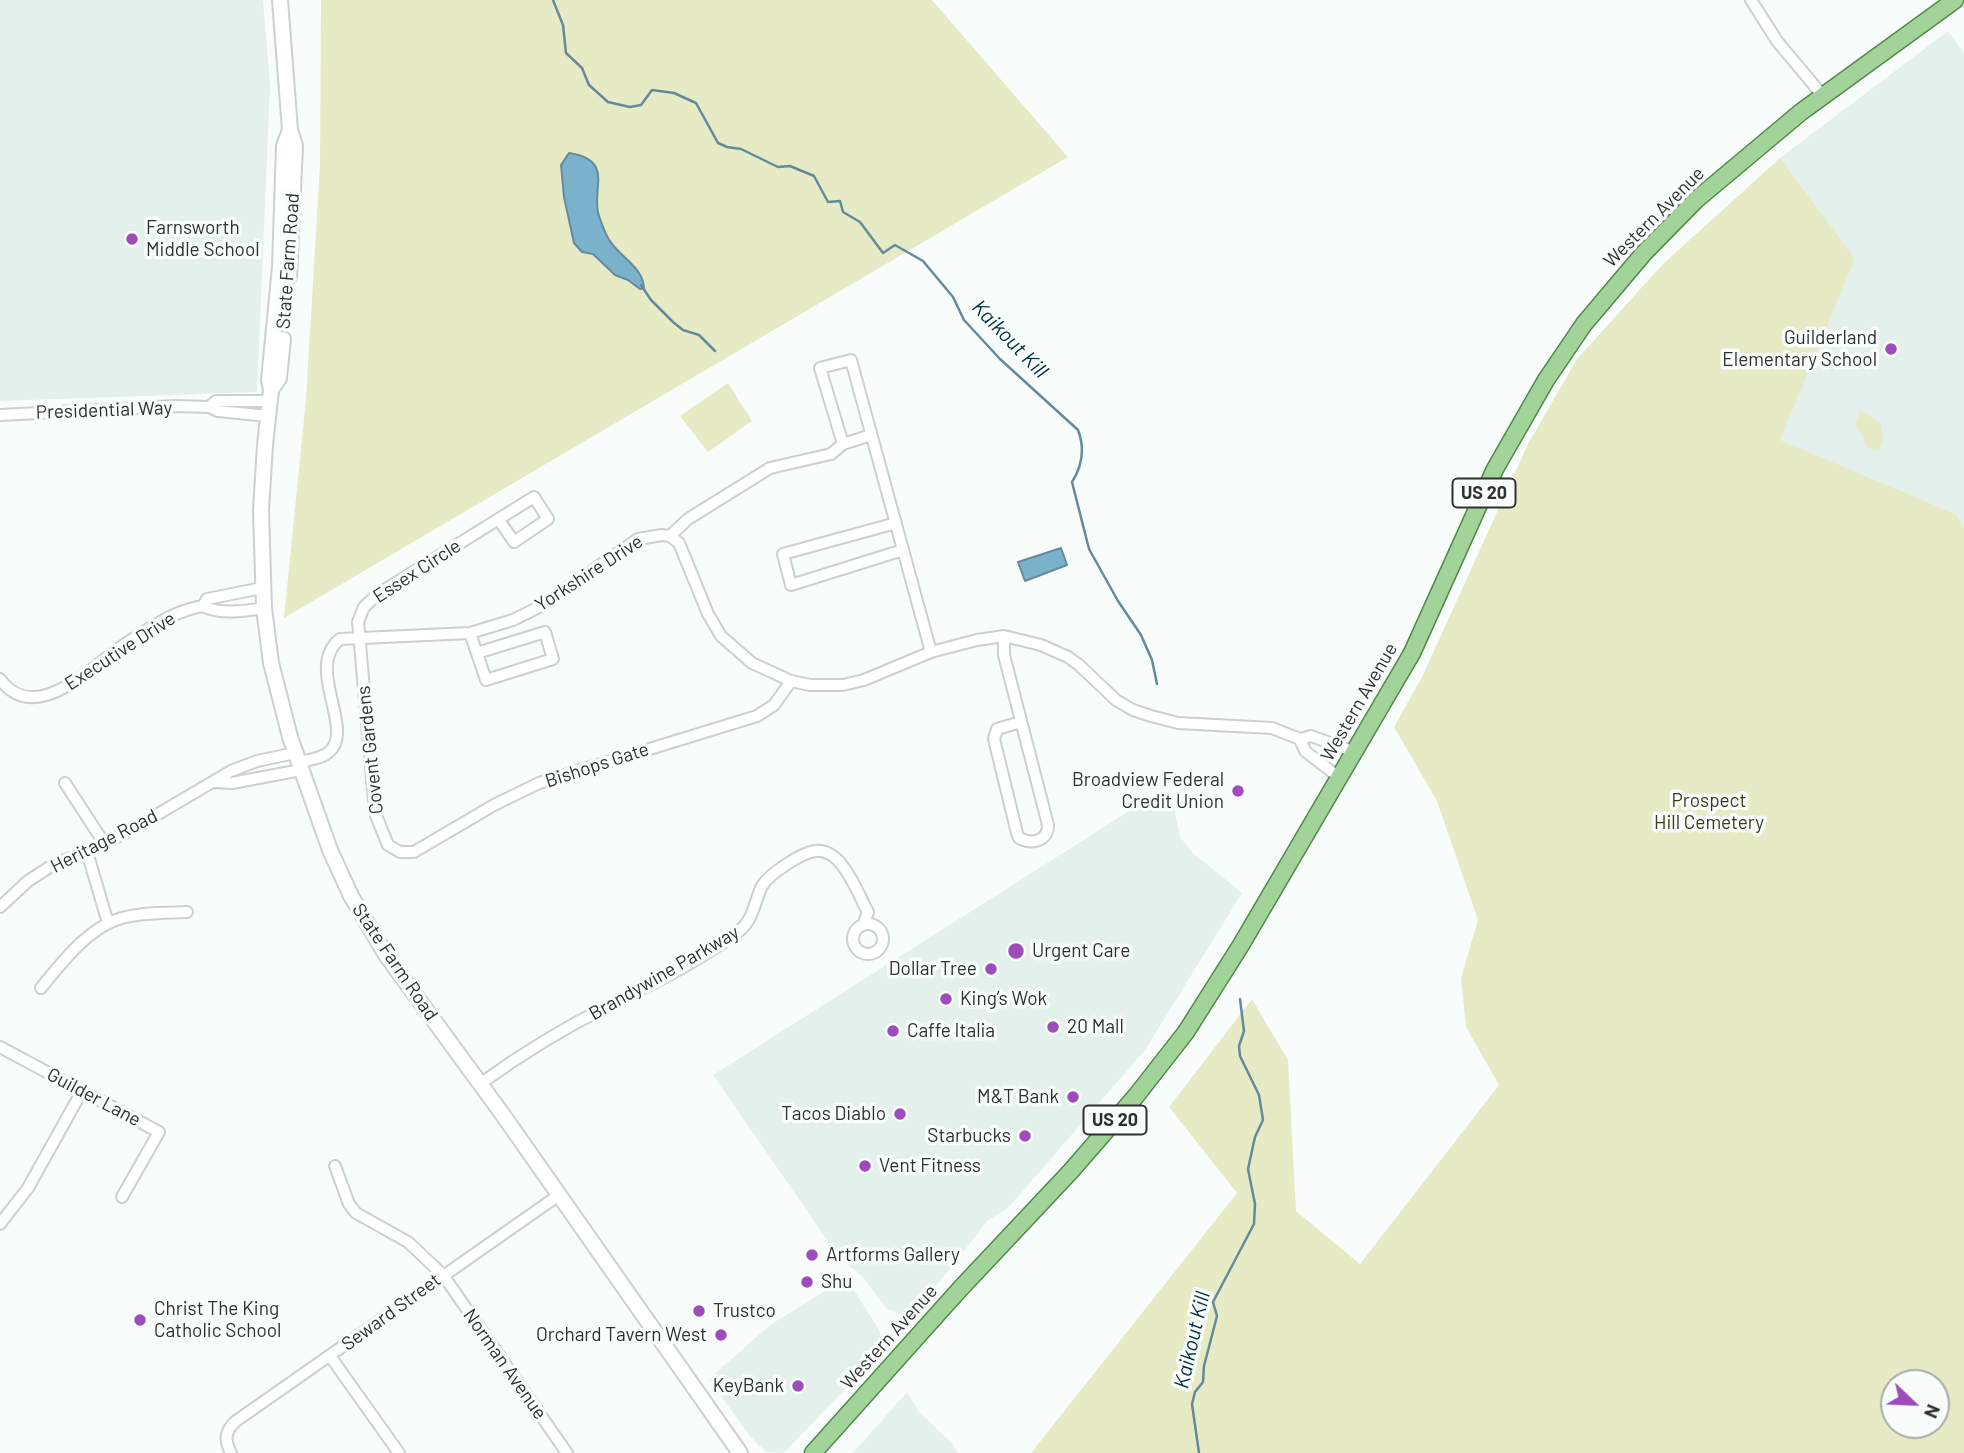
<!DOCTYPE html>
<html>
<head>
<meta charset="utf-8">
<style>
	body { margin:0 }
	#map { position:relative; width:1964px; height:1453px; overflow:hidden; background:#f8fdfb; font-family:Barlow,sans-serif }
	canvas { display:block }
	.north { position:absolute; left:1880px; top:1369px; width:70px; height:70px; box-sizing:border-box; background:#f8fdfb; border:2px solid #a8abaa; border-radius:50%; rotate:113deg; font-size:19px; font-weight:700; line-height:28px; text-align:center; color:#2f3130 }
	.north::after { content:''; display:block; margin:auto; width:24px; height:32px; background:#9e4cbb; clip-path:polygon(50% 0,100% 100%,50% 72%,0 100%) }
</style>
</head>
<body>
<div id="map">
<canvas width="1964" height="1453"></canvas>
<div class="north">N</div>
</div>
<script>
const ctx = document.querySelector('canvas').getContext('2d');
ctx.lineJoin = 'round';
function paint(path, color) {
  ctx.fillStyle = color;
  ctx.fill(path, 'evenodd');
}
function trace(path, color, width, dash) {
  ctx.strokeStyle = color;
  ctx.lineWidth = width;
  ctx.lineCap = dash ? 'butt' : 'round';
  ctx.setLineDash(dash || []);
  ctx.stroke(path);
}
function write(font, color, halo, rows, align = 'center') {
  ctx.font = font + ' Barlow,sans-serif';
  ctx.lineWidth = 7;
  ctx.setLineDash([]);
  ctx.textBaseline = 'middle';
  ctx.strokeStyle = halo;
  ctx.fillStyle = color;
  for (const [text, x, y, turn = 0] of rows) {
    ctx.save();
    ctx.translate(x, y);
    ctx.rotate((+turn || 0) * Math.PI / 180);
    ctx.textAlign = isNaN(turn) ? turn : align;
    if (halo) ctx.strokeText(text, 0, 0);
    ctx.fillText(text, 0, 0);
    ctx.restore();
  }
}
const built = new Path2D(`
	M0,0H263L270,85L257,392L0,401Z
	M1948,31L1964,53V527L1956,514L1779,440L1855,259L1780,158Z
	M1171,792L1180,837L1193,853L1242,893L1145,1050L1009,1207L987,1221L948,1272L923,1299L909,1312L897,1313L886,1308L862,1276L839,1257L713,1075L1137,806Z
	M846,1278L878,1328L886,1346L784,1453L766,1452L749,1435L709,1379L770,1325Z
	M907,1392L919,1412L952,1443L958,1453H853Z`);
const green = new Path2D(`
	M321,0H932L1068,157L284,618L306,399L320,164Z
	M1780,158L1855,259L1780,440L1956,514L1964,527V1453H1031L1237,1193L1169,1107L1252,999L1288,1060L1296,1211L1360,1264L1499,1085L1466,1027L1461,978L1478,920L1437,801L1394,727L1422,677L1529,442L1577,359L1663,264ZM1894,1383H1936V1425H1894Z
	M728,383L752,421L708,452L680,416Z
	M1860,410L1881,423L1883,438L1879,451L1866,447L1863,435L1855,425Z`);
const water = new Path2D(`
	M569,153C616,160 590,191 599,216C602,224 605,234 610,241C620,257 643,267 644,288L640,289L628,280L615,275L593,254L582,252L574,243L564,197L561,165Z
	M1061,548L1067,565L1025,581L1018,562Z`);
const stream = new Path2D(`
	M553,0L563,25L566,53L582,68L589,85L608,102L630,107L641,105L652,90L674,93L696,103L718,143L727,147L741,149L778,167L790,166L814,176L828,202L840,201L843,212L860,222L883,253L895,245L923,261L953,297L964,320L1000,359L1078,430C1085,448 1082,466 1072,482L1089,549L1118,601L1141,635L1152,660L1157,684
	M641,285L651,300L673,322L683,330L699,335L715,351
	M1199,1453L1192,1404L1195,1392L1203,1382L1204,1366L1217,1316L1213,1302L1254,1224L1255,1204L1248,1169L1255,1137L1263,1120L1259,1095L1240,1056L1239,1046L1244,1031L1240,999`);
const minor = new Path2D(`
	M1751,0L1777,41L1823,96
	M209,407L216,401H270
	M0,415L175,406L209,407L218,411L268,416
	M871,435L843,444L820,368L851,360L931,652
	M499,520L514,542L548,519L534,497L378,594L364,607L358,622L375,813L388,845L400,852H414L494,805L539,783L757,716L774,705L791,681
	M896,523L783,554L791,585L903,550
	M670,536L688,519L770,468L831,454L843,444
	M203,606L207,599L262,588
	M470,633L486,680L553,659L545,632L477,653
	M1004,636V655L1048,825C1048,841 1032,845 1019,838L1017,833L994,739L997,729L1021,722
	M0,679C35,728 95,664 125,644C150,628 173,611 203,606C220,615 245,611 264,608
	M1300,739L1305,751L1340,778
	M298,762C308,760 321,759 329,752C356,730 304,667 340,639L470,633L513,620L539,607L638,539L662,535L670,536L679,543L708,614L721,636L752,663L791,681L810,685H843L864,680L931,652L977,640L1004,636L1041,645L1068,657L1079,665L1116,700L1133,710L1151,716L1178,723L1272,728L1300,739L1311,736L1355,752
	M214,782L232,783L301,770
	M65,783L104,843
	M87,852L108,923
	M0,907L28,881L56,863L87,852L131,830L231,771L257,761L295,753
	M853 939a15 15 0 1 1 30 0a15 15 0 1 1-30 0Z
	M41,988C62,962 89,927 122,918C143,912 166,913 187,912
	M0,1047L159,1132L122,1197
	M480,1084C520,1055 564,1028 608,1006C652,984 698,962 738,932C754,920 754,902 762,886C769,874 801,853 815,851C843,848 857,893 868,912L864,923
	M335,1166L349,1204L356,1213L408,1242L443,1275L567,1453
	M0,1224L28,1188L82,1091
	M330,1356L399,1453
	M231,1453C224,1440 225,1431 236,1421L559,1195`);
const secondary = new Path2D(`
	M280,0L290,130L295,146L289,277
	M290,130L284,146L280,267L269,380L271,390L265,445L261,510L264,608L271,663L290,737L330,850L351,896L386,955L503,1115L740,1453
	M271,390L279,378L283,339`);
const primary = new Path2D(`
	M813,1453L960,1289L1071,1171L1136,1096L1186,1032L1241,945L1412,653L1495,469L1546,380L1584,324L1644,253L1696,200L1801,112L1955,0`);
const markers = [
	[132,239,7,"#9e4cbb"],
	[1891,349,7,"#9e4cbb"],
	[1238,791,7,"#9e4cbb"],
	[1016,951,9,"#9e4cbb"],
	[991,969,7,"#9e4cbb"],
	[946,999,7,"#9e4cbb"],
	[1053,1027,7,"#9e4cbb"],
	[893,1031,7,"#9e4cbb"],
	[1073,1097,7,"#9e4cbb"],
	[900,1114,7,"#9e4cbb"],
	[1025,1136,7,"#9e4cbb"],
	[865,1166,7,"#9e4cbb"],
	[812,1255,7,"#9e4cbb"],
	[807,1282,7,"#9e4cbb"],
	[699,1311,7,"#9e4cbb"],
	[140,1320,7,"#9e4cbb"],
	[721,1335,7,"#9e4cbb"],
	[798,1386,7,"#9e4cbb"]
];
const shields = [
	[1484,493,63],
	[1115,1120,63]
];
const shieldNames = [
	["US 20",1484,493],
	["US 20",1115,1120]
];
const streetNames = [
	["Western Avenue",1654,217,-45],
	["State Farm Road",288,261,-86],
	["Presidential Way",104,410,-2],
	["Essex Circle",417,571,-33],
	["Yorkshire Drive",589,573,-33],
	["Executive Drive",120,651,-33],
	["Western Avenue",1359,702,-60],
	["Covent Gardens",370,750,-96],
	["Bishops Gate",597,765,-18],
	["Heritage Road",104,841,-27],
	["State Farm Road",395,962,56],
	["Brandywine Parkway",664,973,-30],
	["Guilder Lane",94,1097,28],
	["Seward Street",391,1312,-36],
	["Western Avenue",889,1337,-48],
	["Norman Avenue",505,1364,55]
];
const poiNames = [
	["Farnsworth",146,228],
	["Middle School",146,250],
	["Guilderland",1877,338,"right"],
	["Elementary School",1877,360,"right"],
	["Broadview Federal",1224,780,"right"],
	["Credit Union",1224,802,"right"],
	["Urgent Care",1032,951],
	["Dollar Tree",977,969,"right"],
	["King’s Wok",960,999],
	["20 Mall",1067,1027],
	["Caffe Italia",907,1031],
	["M&T Bank",1059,1097,"right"],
	["Tacos Diablo",886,1114,"right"],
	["Starbucks",1011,1136,"right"],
	["Vent Fitness",879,1166],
	["Artforms Gallery",826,1255],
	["Shu",821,1282],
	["Christ The King",154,1309],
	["Catholic School",154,1331],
	["Trustco",713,1311],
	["Orchard Tavern West",707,1335,"right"],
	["KeyBank",784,1386,"right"]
];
const parkNames = [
	["Prospect",1709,801],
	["Hill Cemetery",1709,823]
];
const waterNames = [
	["Kaikout Kill",1010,339,46],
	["Kaikout Kill",1192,1340,-77]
];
paint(built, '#e3f0eb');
paint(green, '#e7ebc5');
paint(water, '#7bb2cb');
trace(water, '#648b9c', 2);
trace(stream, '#648b9c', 2.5);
trace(minor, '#ccd0ce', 14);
trace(secondary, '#ccd0ce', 18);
trace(primary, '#518949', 19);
trace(minor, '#fff', 10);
trace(secondary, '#fff', 14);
trace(primary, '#a2d49a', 16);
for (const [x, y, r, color] of markers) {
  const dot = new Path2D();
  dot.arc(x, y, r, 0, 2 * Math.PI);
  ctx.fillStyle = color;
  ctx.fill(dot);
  trace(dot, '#f8fdfb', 2.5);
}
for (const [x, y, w] of shields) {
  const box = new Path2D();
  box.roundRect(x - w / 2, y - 14.5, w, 29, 5);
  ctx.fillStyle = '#f8fdfb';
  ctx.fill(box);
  trace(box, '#2f3130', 2);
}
write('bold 18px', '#2f3130', null, shieldNames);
write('19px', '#2f3130', '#f8fdfb', streetNames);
write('19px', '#2f3130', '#f8fdfb', poiNames, 'left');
write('19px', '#393b13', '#f8fdfb', parkNames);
write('italic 21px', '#003042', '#f8fdfb', waterNames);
</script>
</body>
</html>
